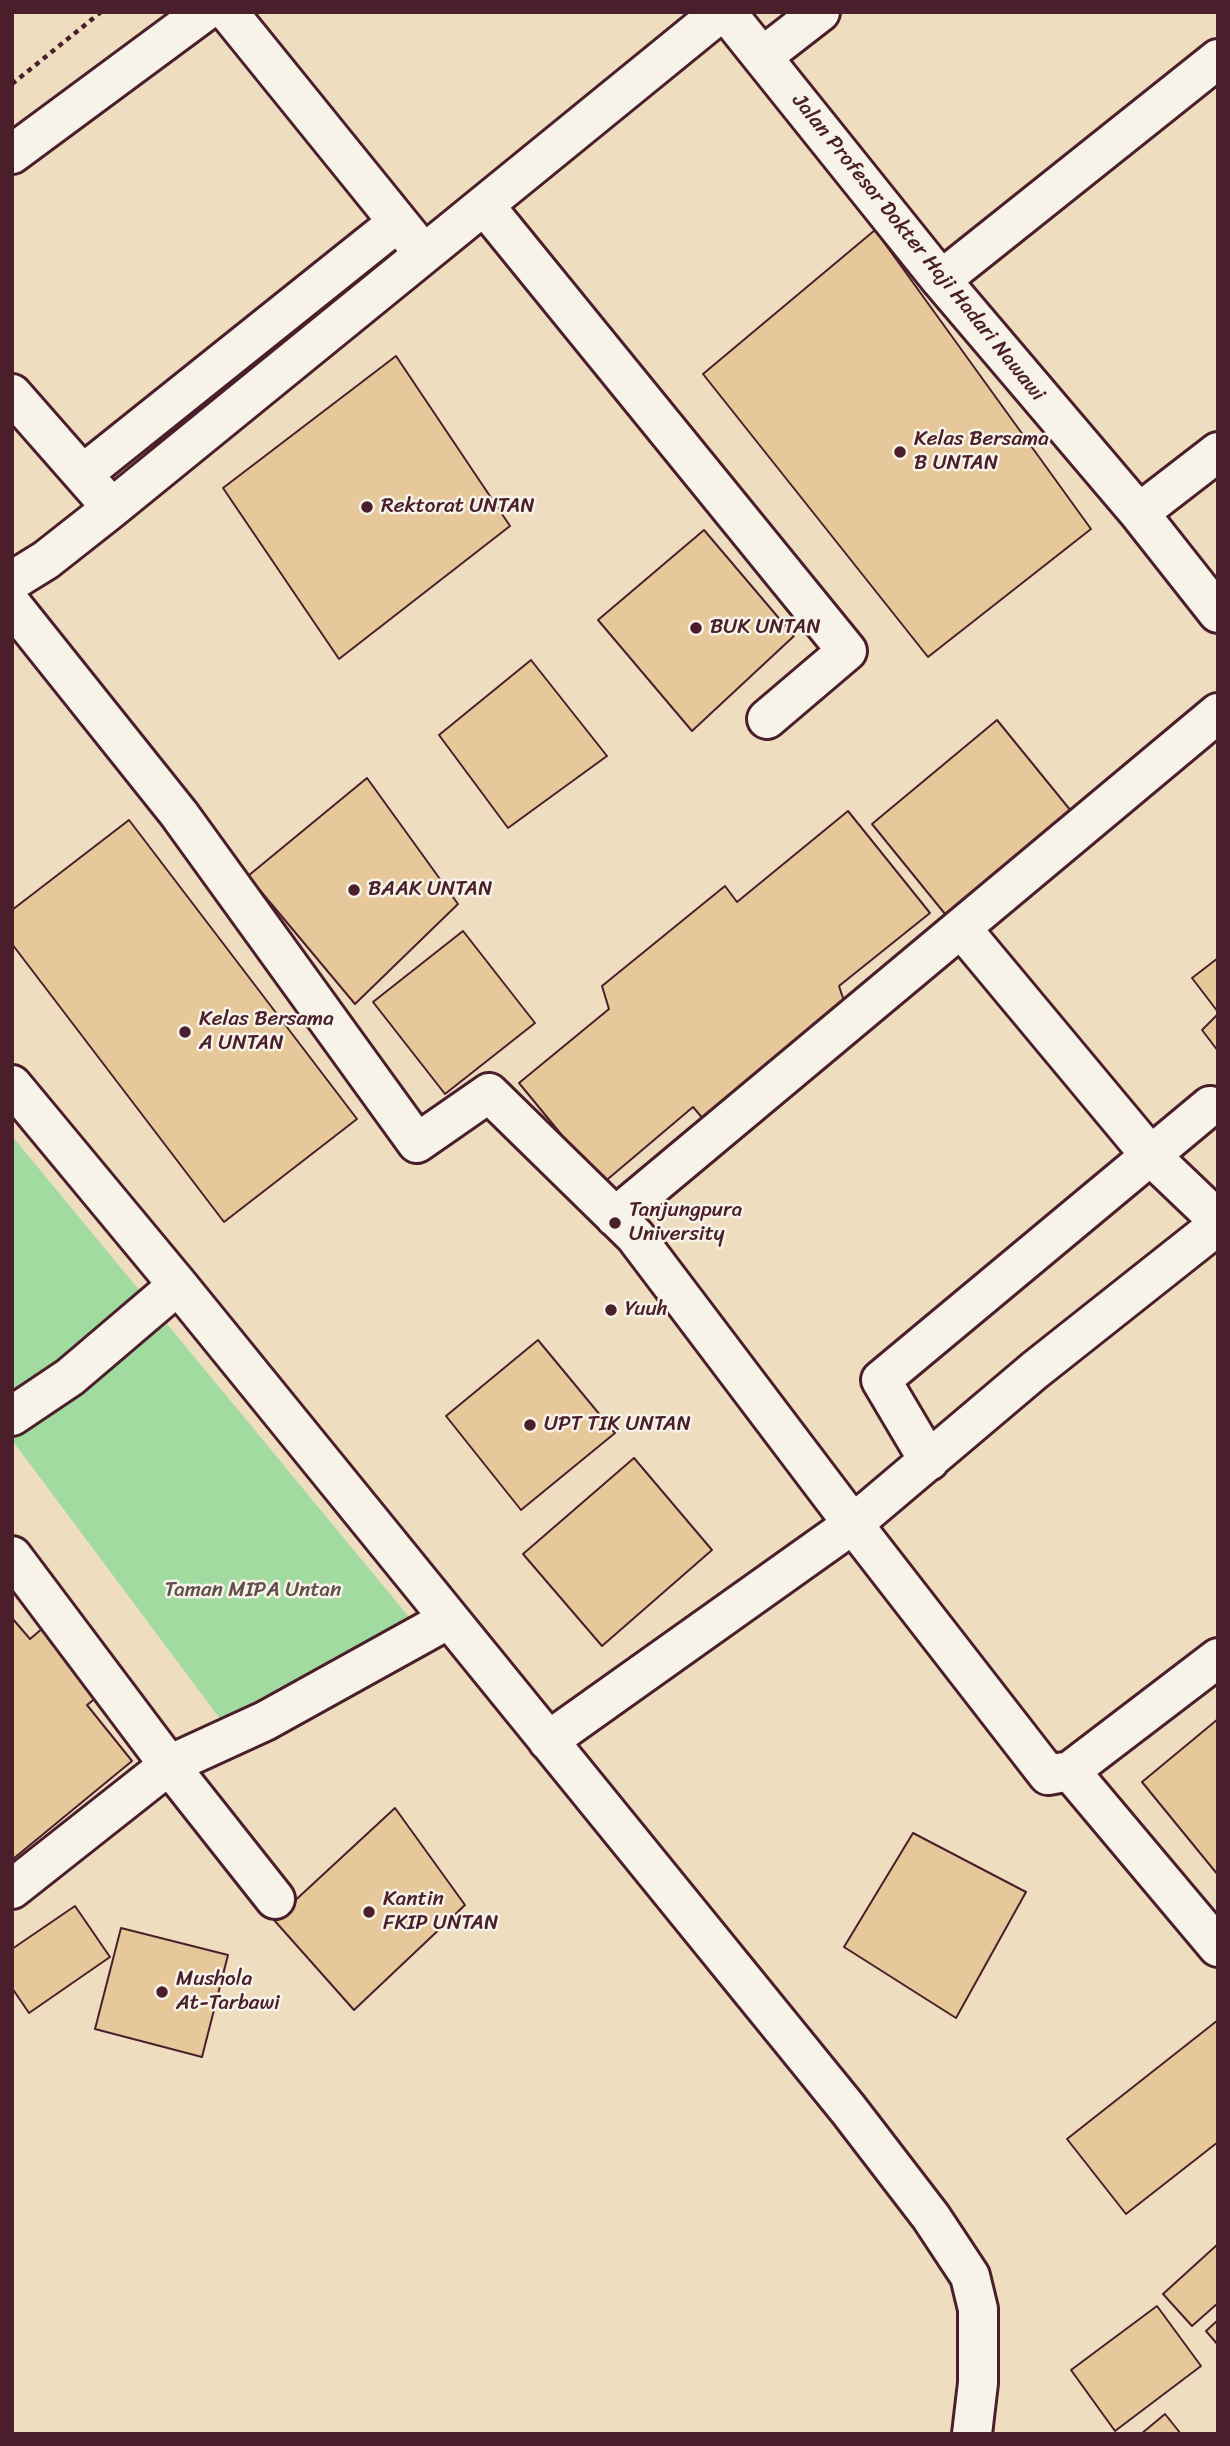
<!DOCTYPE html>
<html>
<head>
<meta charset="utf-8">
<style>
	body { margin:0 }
	#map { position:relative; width:1230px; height:2446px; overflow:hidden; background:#f2e6d1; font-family:Sriracha,sans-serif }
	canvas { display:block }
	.frame { position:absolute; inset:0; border:14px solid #4a1f2b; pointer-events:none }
</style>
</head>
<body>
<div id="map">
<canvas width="1230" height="2446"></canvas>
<div class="frame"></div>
</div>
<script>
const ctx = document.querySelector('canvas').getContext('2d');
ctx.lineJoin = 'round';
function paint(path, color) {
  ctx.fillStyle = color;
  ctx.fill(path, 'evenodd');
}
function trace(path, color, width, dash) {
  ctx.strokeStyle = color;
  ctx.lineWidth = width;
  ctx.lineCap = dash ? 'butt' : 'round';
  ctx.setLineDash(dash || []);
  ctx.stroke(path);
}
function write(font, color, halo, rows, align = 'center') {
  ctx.font = font + ' Sriracha,sans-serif';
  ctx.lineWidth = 5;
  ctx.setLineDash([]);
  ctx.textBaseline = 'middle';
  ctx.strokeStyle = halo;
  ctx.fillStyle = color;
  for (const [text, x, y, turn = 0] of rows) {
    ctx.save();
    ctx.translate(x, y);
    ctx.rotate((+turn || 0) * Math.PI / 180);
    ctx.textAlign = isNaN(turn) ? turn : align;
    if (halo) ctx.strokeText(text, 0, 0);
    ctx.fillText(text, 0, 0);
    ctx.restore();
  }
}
const built = new Path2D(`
	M12,12H1218V2434H12Z`);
const green = new Path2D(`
	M12,1136L413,1622L227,1728L12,1440Z`);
const building = new Path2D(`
	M875,230L1091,529L928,657L703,374Z
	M396,356L510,526L339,659L223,488Z
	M704,530L794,636L692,731L598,620Z
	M531,660L607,756L508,828L439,735Z
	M997,720L1080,822L954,925L872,824Z
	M367,778L458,904L355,1004L248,876Z
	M848,811L930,913L839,986L844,1001L801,1036L822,1062L705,1121L693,1107L602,1184L519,1083L609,1009L602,986L725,886L737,902Z
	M129,820L357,1119L224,1222L12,944V910Z
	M463,931L535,1023L445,1094L373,1002Z
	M1218,958V1012L1192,978Z
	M1218,1014V1051L1202,1030Z
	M538,1340L615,1433L521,1510L446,1416Z
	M634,1458L712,1550L602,1646L523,1554Z
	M12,1618L30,1639L50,1622L106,1690L87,1705L132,1761L13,1859Z
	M1218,1719V1875L1142,1782Z
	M395,1808L465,1905L354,2010L274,1920Z
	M913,1833L1026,1892L956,2018L844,1947Z
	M75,1906L110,1957L29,2013L12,1988V1949Z
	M121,1928L228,1955L202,2057L95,2029Z
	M1218,2020V2142L1126,2214L1067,2139Z
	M1218,2244V2303L1192,2326L1163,2294Z
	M1157,2306L1201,2366L1115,2431L1071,2370Z
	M1218,2320V2345L1206,2331Z
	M1165,2414L1181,2434H1141Z`);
const path = new Path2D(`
	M12,84L101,12`);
const minor = new Path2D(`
	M228,12L424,254L721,12
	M726,12L941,280L1139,513L1218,613
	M762,57L820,12
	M12,154L204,12
	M484,205L847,651L767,719
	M941,280L1218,59
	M12,394L112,508L46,560L12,581
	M83,474L398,222
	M112,508L424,254
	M1139,513L1218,452
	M12,605L179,814L417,1143L489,1093L635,1236L853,1524L1048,1775L1070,1771L1218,1658
	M961,928L1151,1156L1218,1220
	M12,1085L178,1285L848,2109L931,2217L970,2276L978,2309V2383L972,2434
	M615,1217L1218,713
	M12,1416L70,1377L178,1285
	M929,1461L881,1380L1210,1106
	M12,1556L169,1765L275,1899
	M548,1741L853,1524L1035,1370L1218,1225
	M1070,1771L1218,1947
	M12,1889L169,1765L265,1721L449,1619`);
const markers = [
	[900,452,7,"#4a1f2b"],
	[367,507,7,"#4a1f2b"],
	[696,628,7,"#4a1f2b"],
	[354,890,7,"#4a1f2b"],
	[185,1032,7,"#4a1f2b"],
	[615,1223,7,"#4a1f2b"],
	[611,1310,7,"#4a1f2b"],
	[530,1425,7,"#4a1f2b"],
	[369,1912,7,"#4a1f2b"],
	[162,1992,7,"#4a1f2b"]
];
const streetNames = [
	["Jalan Profesor Dokter Haji Hadari Nawawi",918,248,51]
];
const poiNames = [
	["Kelas Bersama",914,440],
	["B UNTAN",914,464],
	["Rektorat UNTAN",381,507],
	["BUK UNTAN",710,628],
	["BAAK UNTAN",368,890],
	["Kelas Bersama",199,1020],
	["A UNTAN",199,1044],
	["Tanjungpura",629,1211],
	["University",629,1235],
	["Yuuh",625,1310],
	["UPT TIK UNTAN",544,1425],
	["Kantin",383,1900],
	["FKIP UNTAN",383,1924],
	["Mushola",176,1980],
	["At-Tarbawi",176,2004]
];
const parkNames = [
	["Taman MIPA Untan",253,1591]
];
paint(built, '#efddc0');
paint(green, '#a2dba0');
paint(building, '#e7c89a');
trace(building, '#4a1f2b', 2);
trace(minor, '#4a1f2b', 44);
trace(path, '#4a1f2b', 4.5, [5, 5]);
trace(minor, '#f7f3e8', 38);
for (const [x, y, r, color] of markers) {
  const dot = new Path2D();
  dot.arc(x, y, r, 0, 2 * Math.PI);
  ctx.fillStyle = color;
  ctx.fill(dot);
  trace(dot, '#f7f3e8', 2.5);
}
write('21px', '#4a1f2b', '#f7f3e8', streetNames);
write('21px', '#4a1f2b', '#f7f3e8', poiNames, 'left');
write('21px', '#604e48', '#f7f3e8', parkNames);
</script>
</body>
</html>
